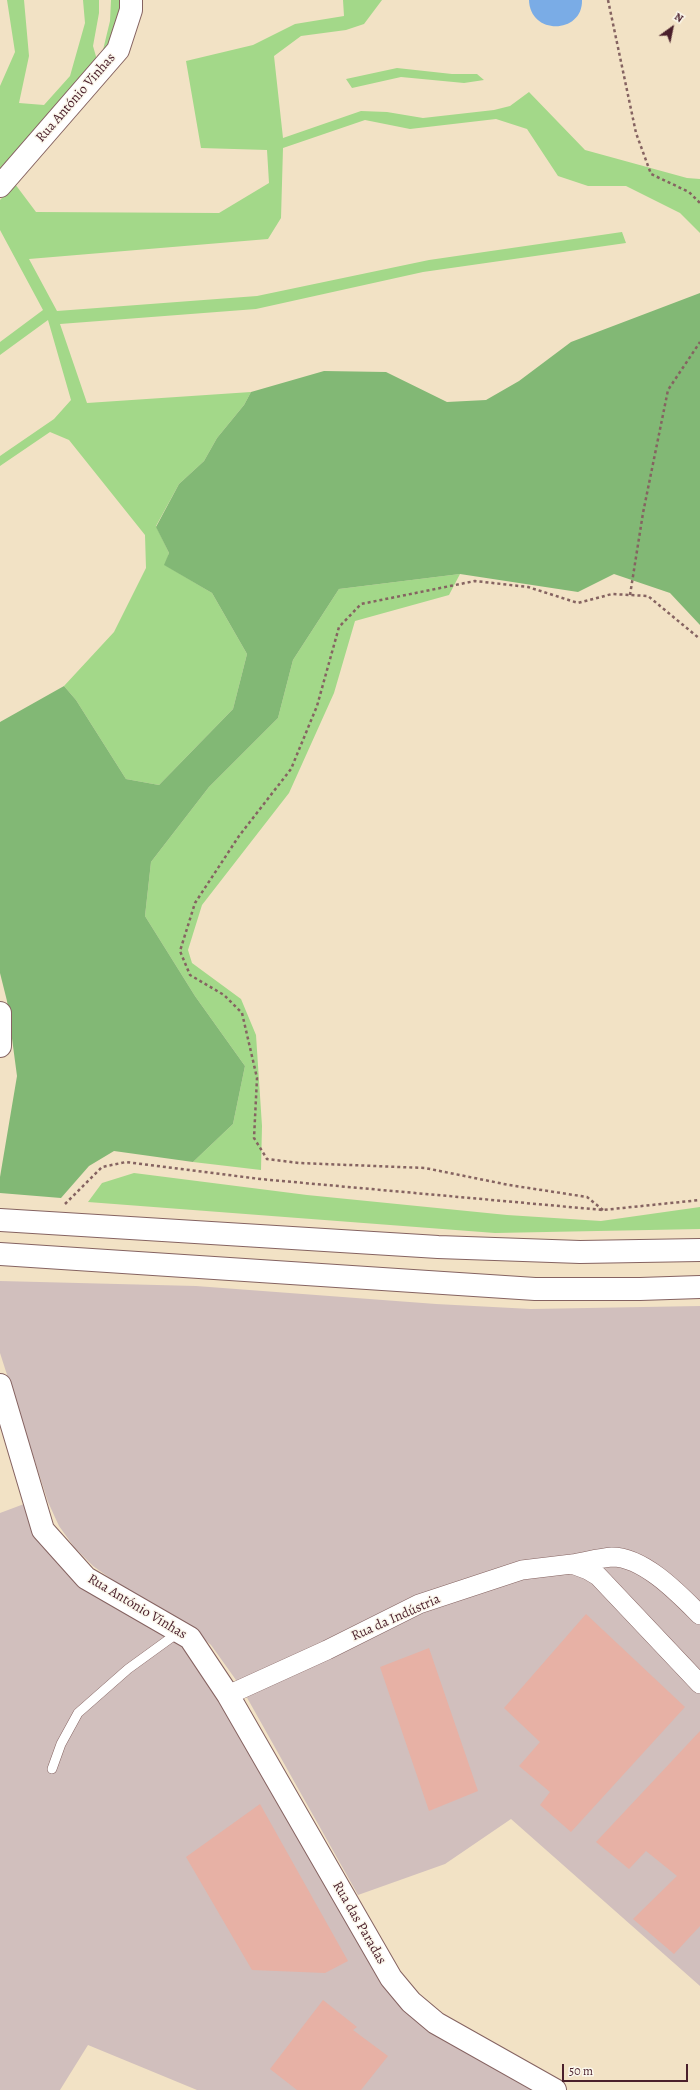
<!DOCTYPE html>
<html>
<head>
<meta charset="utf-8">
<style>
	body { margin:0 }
	#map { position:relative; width:700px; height:2090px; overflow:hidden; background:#f2e2c5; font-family:Alegreya,serif }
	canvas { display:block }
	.north { position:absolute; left:652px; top:8px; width:40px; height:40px; -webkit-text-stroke:3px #fbf7ec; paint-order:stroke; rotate:33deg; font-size:11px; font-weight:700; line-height:16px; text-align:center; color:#4a1f2b }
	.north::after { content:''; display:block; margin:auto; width:14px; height:18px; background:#4a1f2b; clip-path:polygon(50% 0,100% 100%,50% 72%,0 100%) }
	.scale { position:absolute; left:562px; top:2064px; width:126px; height:18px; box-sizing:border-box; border:2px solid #4a1f2b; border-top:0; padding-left:5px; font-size:12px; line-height:14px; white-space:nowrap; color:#4a1f2b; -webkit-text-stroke:3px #fbf7ec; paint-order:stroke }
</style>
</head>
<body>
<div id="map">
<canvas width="700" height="2090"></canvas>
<div class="north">N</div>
<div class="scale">50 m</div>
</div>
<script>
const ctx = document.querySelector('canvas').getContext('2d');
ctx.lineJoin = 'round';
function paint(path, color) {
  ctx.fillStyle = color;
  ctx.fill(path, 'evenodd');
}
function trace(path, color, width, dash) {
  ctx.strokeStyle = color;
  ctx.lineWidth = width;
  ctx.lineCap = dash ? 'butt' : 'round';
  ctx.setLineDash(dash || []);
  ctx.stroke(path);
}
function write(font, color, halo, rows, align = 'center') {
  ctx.font = font + ' Alegreya,serif';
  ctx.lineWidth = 3;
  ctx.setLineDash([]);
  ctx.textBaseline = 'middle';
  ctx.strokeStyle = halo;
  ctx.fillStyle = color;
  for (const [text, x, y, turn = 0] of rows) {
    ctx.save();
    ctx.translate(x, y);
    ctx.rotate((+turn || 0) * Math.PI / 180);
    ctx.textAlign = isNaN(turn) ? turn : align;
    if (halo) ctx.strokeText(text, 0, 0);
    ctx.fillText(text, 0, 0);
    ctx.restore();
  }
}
const industrial = new Path2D(`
	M0,1281L196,1286L436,1304L531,1309L700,1306V1986L511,1819L445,1864L358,1895L241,1687L211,1645L189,1625L121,1586L93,1566L74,1547L59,1526L48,1502L0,1353Z
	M24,1504L34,1524L186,1646L403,2003L539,2090H197L88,2045L60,2090H0V1513Z`);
const green = new Path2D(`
	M7,0H24L29,56L19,103L44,105L70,76L85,23L83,0H99V13L93,46L97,60L0,170V86L15,52Z
	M111,0H122V5L112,39L103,50L110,21Z
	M343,0H382L364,24L346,30L301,36L274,56L283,138L361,111L387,112L423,118L494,110L510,106L529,92L585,150L687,178L700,179V233L680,213L626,186H588L558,176L527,129L496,119L410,129L365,120L283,148L281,218L268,239L29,259L57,311L257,296L429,260L622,232L626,243L423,272L256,309L60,324L87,403L251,392L244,405L217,438L204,461L179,484L156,526L169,553L165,565L212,593L247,654L233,709L159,785L126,779L76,700L64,686L114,632L146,568L145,535L69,440L50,432L0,466V456L54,419L71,400L48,320L0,355V342L43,310L0,230V200L15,184L36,212L219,213L269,183L267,150L201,148L186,61L253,45L295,24L344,16Z
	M397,68L452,74H477L484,80L464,83L401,77L352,88L346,79Z
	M460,574L449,595L355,621L334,693L289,793L202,905L188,950L192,963L241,999L256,1035L262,1126L261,1170L193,1162L233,1124L245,1066L195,996L145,916L151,862L209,787L278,718L293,660L339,589Z
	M134,1173L307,1195L507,1215L601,1221L700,1207V1229L495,1233L88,1202L102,1183Z`);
const forest = new Path2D(`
	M700,293V625L670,593L614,574L578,592L460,574L339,589L293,660L278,718L209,787L151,862L145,916L195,996L245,1066L233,1124L193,1162L114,1151L89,1166L61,1198L0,1193V1177L17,1076L7,1001L0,973V722L64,686L76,700L126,779L159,785L233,709L247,654L212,593L164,565L169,553L156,527L179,484L204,461L217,438L244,405L251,392L324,371L386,372L447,402L486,400L519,381L571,342Z`);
const water = new Path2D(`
	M529,0H582C583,34 530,36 529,0Z`);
const building = new Path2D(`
	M586,1614L685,1707L571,1832L540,1805L550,1792L519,1766L540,1742L504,1708Z
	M429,1648L478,1791L429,1811L380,1667Z
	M700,1731V1926L674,1954L633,1919L677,1876L646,1851L629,1869L596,1842Z
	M260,1804L348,1961L325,1973L252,1970L186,1857Z
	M323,2000L357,2027L353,2030L388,2056L361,2090H297L270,2069Z`);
const path = new Path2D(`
	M608,0L636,133L651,174L689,192L700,203
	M630,595L643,513L668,390L700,342
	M65,1204L102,1167L126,1162L260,1179L603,1210L700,1200
	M603,1210L587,1197L509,1185L425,1168L299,1163L267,1159L254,1138L257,1078L242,1013L224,995L190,975L180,951L195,903L239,836L291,769L317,706L339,627L361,604L475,581L528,587L578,603L612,594L648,596L700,639`);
const service = new Path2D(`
	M52,1769L61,1744L78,1713L128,1669L179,1632`);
const minor = new Path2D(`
	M572,1564C585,1562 599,1558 612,1557C644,1557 679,1594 700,1615
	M228,1695L327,1650L419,1604L522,1570L572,1564L588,1570L598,1576L700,1684`);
const tertiary = new Path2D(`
	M0,186L118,50L131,10V0
	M0,1013V1046
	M0,1385L43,1530L86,1578L190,1638L228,1695L391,1978L411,2002L436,2023L555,2090`);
const motorway = new Path2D(`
	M0,1220L438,1247L580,1252L700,1250
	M0,1254L535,1289H640L700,1287`);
const streetNames = [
	["Rua António Vinhas",76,98,-49],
	["Rua António Vinhas",137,1607,31],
	["Rua da Indústria",396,1618,-24],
	["Rua das Paradas",359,1923,60]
];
paint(industrial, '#d1bfbd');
paint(green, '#a3d889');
paint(forest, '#82b875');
paint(water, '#7aace6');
paint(building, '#e7b1a5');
trace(service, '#856361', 10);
trace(minor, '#856361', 20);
trace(tertiary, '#856361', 24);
trace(motorway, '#856361', 24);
trace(path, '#856361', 2.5, [3, 3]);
trace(service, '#fff', 9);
trace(minor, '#fff', 19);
trace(tertiary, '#fff', 22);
trace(motorway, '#fff', 22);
write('14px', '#4a1f2b', '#fbf7ec', streetNames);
</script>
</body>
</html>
